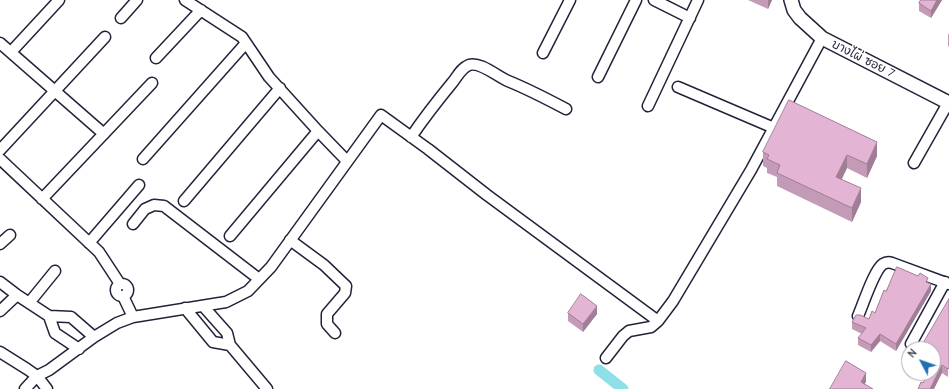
<!DOCTYPE html>
<html>
<head>
<meta charset="utf-8">
<style>
	body { margin:0 }
	#map { position:relative; width:949px; height:389px; overflow:hidden; background:#fff; font-family:"Comic Neue",sans-serif }
	canvas { display:block }
	.north { position:absolute; left:901px; top:341px; width:40px; height:40px; box-sizing:border-box; background:#fff; border:1px solid #a7a7b1; border-radius:50%; rotate:311deg; font-size:11px; font-weight:700; line-height:16px; text-align:center; color:#22223b }
	.north::after { content:''; display:block; margin:auto; width:14px; height:18px; background:#1f6fb2; clip-path:polygon(50% 0,100% 100%,50% 72%,0 100%) }
</style>
</head>
<body>
<div id="map">
<canvas width="949" height="389"></canvas>
<div class="north">N</div>
</div>
<script>
const ctx = document.querySelector('canvas').getContext('2d');
ctx.lineJoin = 'round';
function trace(path, color, width, dash) {
  ctx.strokeStyle = color;
  ctx.lineWidth = width;
  ctx.lineCap = dash ? 'butt' : 'round';
  ctx.setLineDash(dash || []);
  ctx.stroke(path);
}
function paint(path, color) {
  ctx.fillStyle = color;
  ctx.fill(path, 'evenodd');
}
function write(font, color, halo, rows, align = 'center') {
  ctx.font = font + ' "Comic Neue","Playpen Sans Thai",sans-serif';
  ctx.lineWidth = 3;
  ctx.setLineDash([]);
  ctx.textBaseline = 'middle';
  ctx.strokeStyle = halo;
  ctx.fillStyle = color;
  for (const [text, x, y, turn = 0] of rows) {
    ctx.save();
    ctx.translate(x, y);
    ctx.rotate((+turn || 0) * Math.PI / 180);
    ctx.textAlign = isNaN(turn) ? turn : align;
    if (halo) ctx.strokeText(text, 0, 0);
    ctx.fillText(text, 0, 0);
    ctx.restore();
  }
}
const canal = new Path2D(`
	M599,370L623,389`);
const minor = new Path2D(`
	M185,0L242,37L269,77L318,131L347,161
	M654,0L690,18
	M121,18L137,0
	M0,43L104,134
	M11,52L59,0
	M543,53L570,0
	M156,58L201,10
	M598,77L636,0
	M678,87L774,128
	M648,106L698,0
	M411,137C424,118 438,100 452,83C457,77 461,68 469,65C480,61 498,77 508,81C528,89 547,99 566,109
	M0,150L105,37
	M0,159L99,252L120,284
	M143,159L246,43
	M914,163L948,103
	M42,199L152,83
	M184,201L280,88
	M133,224L145,209L154,205L164,206L259,279
	M230,236L318,131
	M290,240L324,265L346,286L345,293L327,314V324L335,333
	M89,243L139,185
	M0,244L10,235
	M0,282L17,295L49,316L71,317L94,337
	M116 290a6 6 0 1 1 12 0a6 6 0 1 1-12 0Z
	M123,296L133,317
	M29,303L55,271
	M203,306L227,333L230,345L267,389
	M185,308L213,342L230,345
	M0,311L17,295
	M49,316L55,333L79,349
	M858,316C863,305 874,270 883,264C886,262 889,262 892,263L949,284
	M911,344L945,282
	M0,352L27,369L37,376L47,389
	M606,358L623,336L629,331L651,327L658,321L673,301L751,170L822,38
	M25,389L37,376L49,370L94,337L117,323L133,317L226,302L248,291L271,267L381,115L428,149L487,195L658,321`);
const tertiary = new Path2D(`
	M791,0L794,10L800,18L822,38L949,103`);
const wall = new Path2D(`
	M748,0H772L768,9Z
	M921,0H942L931,18L919,11V3Z
	M949,33V47L948,46V35Z
	M763,152L877,156L867,178L847,168L842,179L861,202L852,222L777,186V177L767,173V168L763,166Z
	M928,282L931,291L896,351L880,341L871,352L858,345V338L862,334L852,329V322L869,319L875,313L886,291Z
	M949,299L948,377L942,373L923,383L933,373V349Z
	M568,313L597,314L583,332L568,321Z`);
const shadedWall = new Path2D(`
	M768,0H772L768,9Z
	M937,0H942L931,18V11Z
	M877,142V156L867,178V164Z
	M847,155V168L836,190V177Z
	M861,188V202L852,222V208Z
	M931,284V291L896,351V344Z
	M597,306V314L583,332V324Z
	M880,334V341L871,352V345Z
	M942,365V373L934,389H930Z
	M866,373V382L862,389L861,382Z`);
const building = new Path2D(`
	M921,0H937L931,11L919,3Z
	M789,100L877,142L867,164L847,155L836,177L861,188L852,208L777,173L780,165L767,159L769,155L763,152Z
	M897,267L918,276L920,273L928,278L926,282L931,284L896,344L880,334L871,345L858,338L866,328L852,322L856,315H860L869,319L872,311L875,313L884,290L886,291Z
	M581,294L597,306L583,324L568,313Z
	M949,299V368L948,369L942,365L930,389H918L921,382L923,383L928,373H933V363L934,360H933V349H920Z
	M846,361L866,373L861,382L873,389H830Z`);
const streetNames = [
	["บางไผ่ ซอย 7",863,59,27]
];
trace(canal, '#8edfe7', 11);
trace(minor, '#22223b', 13);
trace(tertiary, '#22223b', 16);
trace(minor, '#fff', 10);
trace(tertiary, '#fff', 13);
paint(wall, '#c49bb7');
paint(shadedWall, '#a07e95');
paint(building, '#e4b4d5');
trace(building, '#a07e95', 1);
write('12px', '#22223b', '#fff', streetNames);
</script>
</body>
</html>
